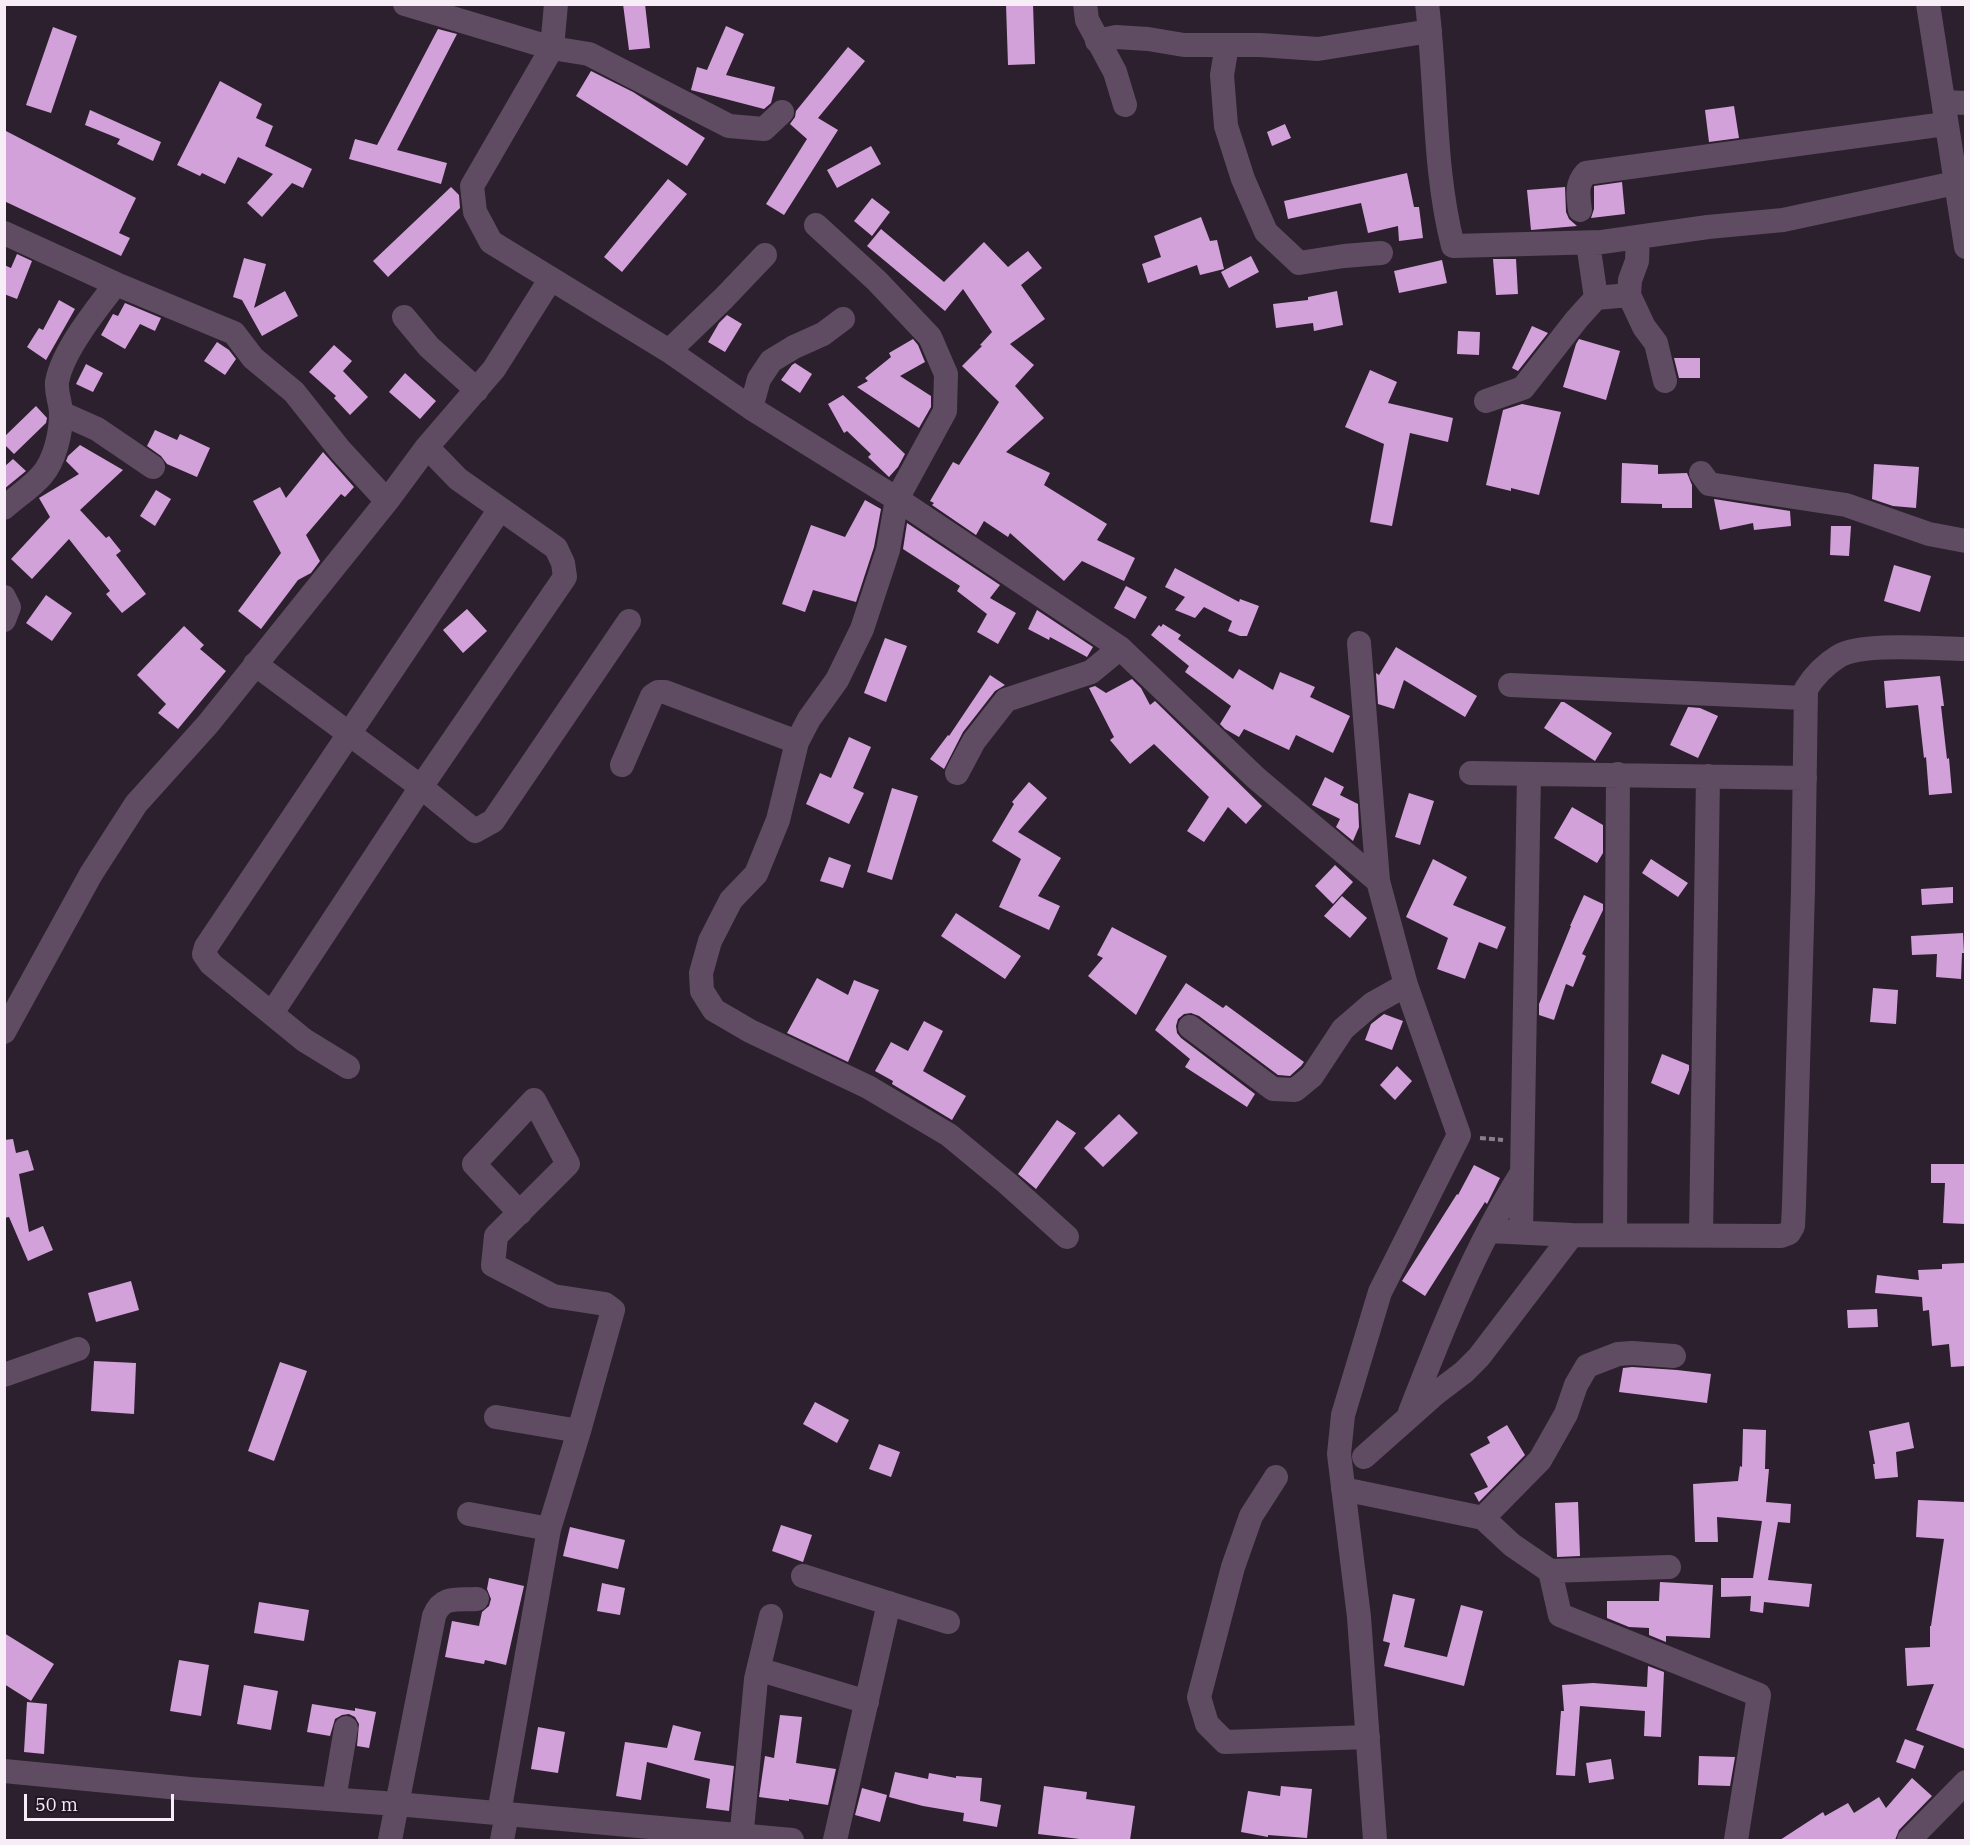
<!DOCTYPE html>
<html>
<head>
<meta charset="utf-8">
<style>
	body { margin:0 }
	#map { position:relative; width:1970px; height:1845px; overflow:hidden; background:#2c202e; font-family:"IBM Plex Serif",serif }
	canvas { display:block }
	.frame { position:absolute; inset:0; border:6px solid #f6edf7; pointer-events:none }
	.scale { position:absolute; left:24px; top:1794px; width:150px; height:27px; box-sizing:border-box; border:3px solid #f6edf7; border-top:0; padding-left:8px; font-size:18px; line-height:21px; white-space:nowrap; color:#f6edf7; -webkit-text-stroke:4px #231624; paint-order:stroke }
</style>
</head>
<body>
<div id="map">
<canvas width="1970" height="1845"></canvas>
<div class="frame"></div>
<div class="scale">50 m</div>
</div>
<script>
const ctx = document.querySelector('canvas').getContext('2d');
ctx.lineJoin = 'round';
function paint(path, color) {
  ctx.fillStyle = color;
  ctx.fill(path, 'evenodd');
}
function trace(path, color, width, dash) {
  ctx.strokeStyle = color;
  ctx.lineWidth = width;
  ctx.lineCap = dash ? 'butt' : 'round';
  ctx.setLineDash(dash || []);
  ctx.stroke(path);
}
const building = new Path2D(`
	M623,4H645L650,48L629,50Z
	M1006,4H1033L1035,64L1008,65Z
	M726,26L744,34L726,75L775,87L771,103L764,109L691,90L697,67L707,70Z
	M53,27L77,36L51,113L26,105Z
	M438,29L457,34L397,150L447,163L441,184L349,159L355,139L377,145Z
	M848,47L865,61L818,118L838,130L784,215L766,204L807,139L790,124L795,117L796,111Z
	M591,71L633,92L705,138L687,166L576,96Z
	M220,81L262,104L256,118L273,126L265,146L312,169L303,188L292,183L262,217L247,203L273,174L238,157L225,184L202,173L200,176L177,165Z
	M1734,106L1739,138L1709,142L1705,110Z
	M90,110L161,142L153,161L117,144L120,139L85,125Z
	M1285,124L1291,138L1272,146L1267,132Z
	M4,130L136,198L119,233L130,238L121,256L4,201Z
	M871,146L881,164L837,188L827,170Z
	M1407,173L1414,207H1419L1423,238L1399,241L1398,226L1368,233L1361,203L1288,219L1284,201Z
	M668,179L687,194L622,272L604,257Z
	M1622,182L1625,214L1591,218L1594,209V186Z
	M451,187L459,195L460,208L388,277L373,261Z
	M1565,187L1566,212L1569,219L1577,226L1531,230L1527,190Z
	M872,198L890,212L872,236L854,221Z
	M1201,217L1210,241L1217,240L1224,269L1200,275L1197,265L1148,283L1142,264L1161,257L1154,236Z
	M881,229L944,282L984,242L1008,267L1028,251L1042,268L1021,285L1045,319L1010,344L1034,365L1015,386L1044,418L1006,452L1050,473L1044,485L1107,524L1097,540L1135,558L1124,581L1082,561L1064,581L1010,533L1008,537L984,521L976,535L932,505L934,503L930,501L953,462L959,465L999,402L962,366L982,346L980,345L992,332L963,289L945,311L867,246Z
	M17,254L32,261L17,299L4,294V265L11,268Z
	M1251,256L1259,272L1229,288L1221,272Z
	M244,258L266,264L254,308L285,291L298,316L262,336L242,300L233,297Z
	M1493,259H1516L1518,294L1496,295Z
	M1442,260L1447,283L1399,293L1394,271Z
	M1337,291L1343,325L1314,331L1313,323L1276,328L1273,304L1308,300V297Z
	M59,300L75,309L46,360L27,347L39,328L43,330Z
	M125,303L161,318L155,331L140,324L125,349L101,335L113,314L118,316Z
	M727,315L742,324L725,352L708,342L719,323Z
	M1532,326L1548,333L1518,371L1512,368Z
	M1458,331L1480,332L1479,355L1457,354Z
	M913,339L918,345L925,362L900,376L931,396V407L919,428L857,387L868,381L865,378L891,357L889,353Z
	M1579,339L1620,351L1606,400L1563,387L1576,344Z
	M217,342L229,350L236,359L225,375L204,361Z
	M334,345L352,361L343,371L368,397L350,415L334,398L336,396L309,372Z
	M1674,358H1700V378H1679Z
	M795,363L812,374L800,393L781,380L792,365Z
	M86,364L103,373L93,392L76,384Z
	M1370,370L1397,382L1388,403L1453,418L1448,442L1410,433L1392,526L1370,522L1384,444L1345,427Z
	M405,373L436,401L420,419L389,392Z
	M843,395L905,454L898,467L889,477L868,457L871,454L847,431L844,433L828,404Z
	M1522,404L1561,412L1539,495L1511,488V491L1486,485L1503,410Z
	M36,406L47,418L46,423L14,454L4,444V437Z
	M155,430L177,440L180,434L210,448L197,477L167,464L161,456L147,446Z
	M80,445L123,470L80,510L106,538L109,536L121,551L116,555L146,594L122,613L106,594L110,591L69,539L32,579L11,559L50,517L39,498L79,474L66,461L68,456Z
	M323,452L354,487L345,497L341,494L306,535L320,561L311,573L298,580L261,629L238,611L281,553L253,501L280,487L286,498Z
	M13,459L26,471L4,489V467Z
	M1622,463L1658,465V474L1687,473L1692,485V508H1662V504L1621,503Z
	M1874,464L1919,467L1916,508L1893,506L1872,499Z
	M156,490L171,499L155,526L140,516Z
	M1714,499L1790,511L1791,526L1754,530L1753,523L1720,530Z
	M865,500L881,509L874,547L856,602L813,590L805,612L782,604L811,525L845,537Z
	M907,523L1000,585L990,598L1016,613L998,644L977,632L987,614L957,591L960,586L903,549Z
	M1831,526H1851L1849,556L1830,555Z
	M1894,565L1931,576L1920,612L1884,601Z
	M1175,568L1239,602L1240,599L1259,606L1247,636H1240L1228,631L1232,621L1204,607L1195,618L1175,610L1185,597L1165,587Z
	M1126,586L1147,597L1135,619L1114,608Z
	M46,595L72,613L52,641L26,623Z
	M467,609L487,631L463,653L443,630Z
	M1037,610L1093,647L1087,657L1050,637L1049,640L1028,629Z
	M1163,624L1181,635L1178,639L1233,679L1239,669L1273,690L1280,672L1315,687L1310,697L1350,716L1333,753L1296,735L1289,750L1244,729L1239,737L1225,729L1220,724L1231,706L1185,672L1189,666L1151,635L1159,625L1161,627Z
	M184,626L204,645L200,649L226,671L178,729L158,713L166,704L137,675Z
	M885,638L907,646L886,702L864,693Z
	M1396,647L1477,696L1465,717L1404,680L1394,709L1378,704L1376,673L1379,675Z
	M990,675L1005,685L995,691L963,732L944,769L930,759L948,735L949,736Z
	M1940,676L1944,706H1941L1947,759L1949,758L1952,793L1929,795L1926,757L1924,758L1918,705L1886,708L1884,681Z
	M1132,679L1141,688L1150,705L1155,701L1262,806L1246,824L1228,807L1204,842L1187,831L1209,797L1154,744L1130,764L1110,740L1114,737L1089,688L1095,686L1106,693Z
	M1561,702H1564L1612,733L1595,761L1544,728Z
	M1688,707L1700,708L1718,716L1698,758L1670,745Z
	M849,737L871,747L853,788L864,793L849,824L806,804L820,773L831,778Z
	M1325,777L1344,787L1340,795L1358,804L1359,827L1353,841L1336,827L1340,819L1312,805Z
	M1029,782L1047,798L1018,832L1061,858L1038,896L1060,906L1049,930L999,907L1021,859L992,841L1014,804L1012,802Z
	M892,788L918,796L892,880L867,872Z
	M1409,793L1434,801L1420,845L1395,837Z
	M1572,807L1603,825V853L1597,863L1554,838Z
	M829,857L851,865L843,888L820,881Z
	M1433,859L1467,877L1453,905L1506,927L1497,949L1479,942L1465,979L1437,969L1448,938L1406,917Z
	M1651,859L1688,883L1678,897L1642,873Z
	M1335,865L1353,882L1333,904L1315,886Z
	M1953,887V903L1922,905L1921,889Z
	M1584,895L1603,904V910L1582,954L1586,956L1573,987L1566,984L1554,1020L1539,1015V1004L1571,926H1570Z
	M1342,896L1367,918L1350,938L1324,916Z
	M956,913L1021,956L1005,979L941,936Z
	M1112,927L1167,956L1136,1015L1088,976L1103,958L1097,955Z
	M1963,933L1964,953H1962L1961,979L1936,977L1937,954L1912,955L1911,936Z
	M817,978L848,995L854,980L879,990L848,1062L787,1033Z
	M1186,983L1223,1008L1226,1005L1304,1062L1301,1066L1290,1076L1278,1075L1199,1016L1191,1013L1184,1014L1178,1019L1176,1026L1177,1033L1181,1038L1255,1094L1247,1107L1185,1067L1190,1059L1155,1030Z
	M1873,988L1898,990L1896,1024L1870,1022Z
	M1384,1014L1403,1021L1392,1050L1365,1040L1371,1024Z
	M924,1021L943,1031L923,1071L966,1096L952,1120L892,1084L893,1081L875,1071L891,1042L908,1051Z
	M1662,1054L1689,1065V1070L1679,1095L1651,1083Z
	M1397,1066L1412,1081L1395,1100L1380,1085Z
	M1119,1114L1138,1133L1103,1167L1084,1148Z
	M1057,1120L1076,1133L1036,1189L1018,1174Z
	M13,1139L16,1153L28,1150L34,1170L19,1174L29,1232L43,1226L53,1250L28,1261L9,1217L4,1218V1140Z
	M1931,1164H1965V1224L1943,1223L1945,1183H1931Z
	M1474,1165L1500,1178L1487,1204L1485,1202L1425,1296L1402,1281L1457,1194L1458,1195Z
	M1965,1263V1366L1951,1367L1949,1344L1932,1346L1929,1310L1923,1311L1922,1297L1875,1293L1877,1275L1919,1280L1918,1270L1942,1269V1264Z
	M131,1281L139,1310L96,1322L88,1293Z
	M1877,1309L1878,1327L1848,1328L1847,1310Z
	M94,1361L136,1363L134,1414L91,1411Z
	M280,1362L307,1371L274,1461L248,1451Z
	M1632,1367L1677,1370L1711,1374L1707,1403L1619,1392L1623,1368Z
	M815,1402L849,1420L837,1443L803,1424Z
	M1909,1422L1914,1448L1896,1452L1898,1477L1875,1479L1873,1464H1875L1869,1431Z
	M1507,1425L1525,1455L1479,1502L1474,1493L1488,1487L1470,1454L1490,1443L1487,1437Z
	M1743,1429L1766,1430L1765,1469H1769L1766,1502L1791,1504L1790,1523L1778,1522L1768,1580L1812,1584L1809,1607L1764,1602L1763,1613L1750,1611L1751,1596L1721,1597V1578H1753L1762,1521L1717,1517L1718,1542H1695L1693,1484L1738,1481L1740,1466L1742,1467Z
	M879,1444L900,1452L891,1477L869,1469Z
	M1918,1500L1965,1502V1749L1916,1730L1934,1684L1907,1686L1905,1648L1930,1647V1626H1931L1944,1539L1916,1537Z
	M1578,1502L1580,1556L1557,1557L1555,1503Z
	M781,1525L812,1535L803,1562L772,1551Z
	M570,1527L625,1540L618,1569L563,1556Z
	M489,1578L524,1586L506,1665L485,1660L484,1664L445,1657L452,1621L479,1626L482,1612L489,1606L491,1599L487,1589Z
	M1660,1582L1713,1585L1710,1638L1666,1636V1642L1649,1635V1628L1629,1627L1607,1618V1601H1659Z
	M602,1583L625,1588L620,1615L597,1611Z
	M1393,1594L1415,1599L1404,1647L1447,1657L1461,1605L1483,1611L1464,1686L1384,1666L1390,1643L1383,1641Z
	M259,1602L309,1610L304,1641L254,1633Z
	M4,1633L54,1664L31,1701L4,1684Z
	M179,1660L209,1665L201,1716L170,1711Z
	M1648,1666L1664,1672L1661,1737L1644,1736L1645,1711L1580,1706L1575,1776L1556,1775L1561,1711H1564L1562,1685L1593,1683L1647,1687Z
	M244,1685L278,1691L271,1730L237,1724Z
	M27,1702L47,1704L44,1754L24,1752Z
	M312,1704L355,1711V1708L376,1712L369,1748L357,1746L359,1724L355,1717L349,1714L342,1715L335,1719L330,1736L307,1732Z
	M780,1715L802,1717L796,1763L836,1769L828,1805L789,1799V1801L759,1797L765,1756L774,1758Z
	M673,1725L701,1732L694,1760L734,1766L729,1811L706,1808L710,1779L647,1762L641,1800L616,1796L625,1742L667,1748Z
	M538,1727L565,1732L558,1773L531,1769Z
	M1905,1739L1924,1746L1915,1769L1896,1762Z
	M1699,1756L1735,1757L1730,1786L1698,1785Z
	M1611,1759L1614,1779L1589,1783L1586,1763Z
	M895,1772L928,1779L929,1773L956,1778V1776L982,1778L980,1801L1001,1805L997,1827L963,1821L964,1813L923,1806L889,1797Z
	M1912,1778L1932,1796L1899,1830L1895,1840H1780L1823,1812L1825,1816L1848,1803L1854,1813L1879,1797L1886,1808Z
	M1044,1786L1087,1792L1086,1799L1135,1806L1130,1840H1088L1038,1834Z
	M1281,1786L1312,1789L1307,1838L1268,1835V1837L1241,1832L1248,1791L1280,1796Z
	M862,1788L887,1795L880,1822L855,1815Z`);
const path = new Path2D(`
	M1480,1138L1503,1140`);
const street = new Path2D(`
	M405,4L552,48L589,54L729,126L764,129L782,112
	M556,4L552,48L472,186L475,212L491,242L669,351L751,408L897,499L1120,648L1256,778L1378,881L1406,985L1459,1135L1380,1292L1343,1415L1339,1454L1359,1617L1375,1840
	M1085,4L1087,20L1115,72L1125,105
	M1427,4C1437,85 1433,168 1453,246L1602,242L1708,227L1783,220L1955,183
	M1928,4L1966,247
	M1097,41L1116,37L1148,39L1184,45H1260L1318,49L1430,31
	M1227,45L1222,75L1226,126L1243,179L1266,232L1299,263L1344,256L1381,253
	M1944,102L1966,103
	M1580,210C1578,195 1576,184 1586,173L1945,124
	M816,225L877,281L930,337L946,374L945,411L897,499L888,550L862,629L837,680L809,719L797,742L778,820L756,874L731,900L710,941L701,973L702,991L714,1010L750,1031L868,1087L949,1135L1007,1183L1067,1237
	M4,233L116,284L234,333L253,358L294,392L340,450L387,501
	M1588,243L1596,298
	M1629,295L1644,327L1656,343L1665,381
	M404,317L429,347L477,390
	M669,351L724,298L765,255
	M1486,401L1523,388L1577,319L1596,298L1629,295L1630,280L1637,261L1638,237
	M751,408L759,379L771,361L794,347L823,334L843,319
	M61,413L97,429L153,467
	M1701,473L1709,484L1846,505L1929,534L1966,541
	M4,508C16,497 32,487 42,475C55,460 61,433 61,414C61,403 56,394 57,382C62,352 97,308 116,284
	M4,597L9,607L4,620
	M1359,643L1378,881
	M255,664L421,787L475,831L493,821L629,621
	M1510,685L1804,698
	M622,765L652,696L658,692H665L797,742
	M957,773L974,741L1006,700L1091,672L1120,648
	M1471,773L1805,778
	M272,1013L421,787L565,577L563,563L556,548L458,479L427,447
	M1190,1027L1273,1089L1295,1090L1312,1076L1343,1029L1372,1004L1406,985
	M4,1032L91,874L136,804L208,724L387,501L427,447L494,369L550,280
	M348,1067L304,1040L211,964L204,954L206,947L500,509
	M520,1213L474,1164L534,1100L568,1164L496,1236L493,1265L553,1296L605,1304L613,1310L579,1431
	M1489,1231L1572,1235L1781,1236L1789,1233L1793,1226L1794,1205L1803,890L1806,689C1814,676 1826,664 1839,656C1863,642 1936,649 1966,649
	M1521,1232L1529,774
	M1615,1234L1618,774
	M1701,1235L1708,776
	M4,1375L78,1349
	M1410,1412C1442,1330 1474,1249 1521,1174
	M496,1417L579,1431L549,1529
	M1364,1457L1435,1394L1464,1372L1479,1357L1572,1235
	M1276,1477L1251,1516L1233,1567L1199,1697L1207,1724L1225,1742L1368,1737
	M1343,1489L1483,1518L1512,1545L1550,1571L1669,1567
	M469,1514L549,1529L499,1813
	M1483,1518L1540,1460L1566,1414L1576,1385L1587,1366L1618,1354L1632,1353L1674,1356
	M1550,1571L1560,1615L1759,1695L1736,1840
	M803,1576L948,1622
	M771,1673L867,1702
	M4,1771L190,1789L397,1804L792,1840
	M334,1799L346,1728
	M390,1840L434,1616C442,1595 458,1600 477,1599
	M502,1840L507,1814
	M741,1840L756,1679L771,1616
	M835,1840L889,1603
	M1909,1840L1966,1782`);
paint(building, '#d3a1d9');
trace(path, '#887d89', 4, [6, 3]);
trace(street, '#604c62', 24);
</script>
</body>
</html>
